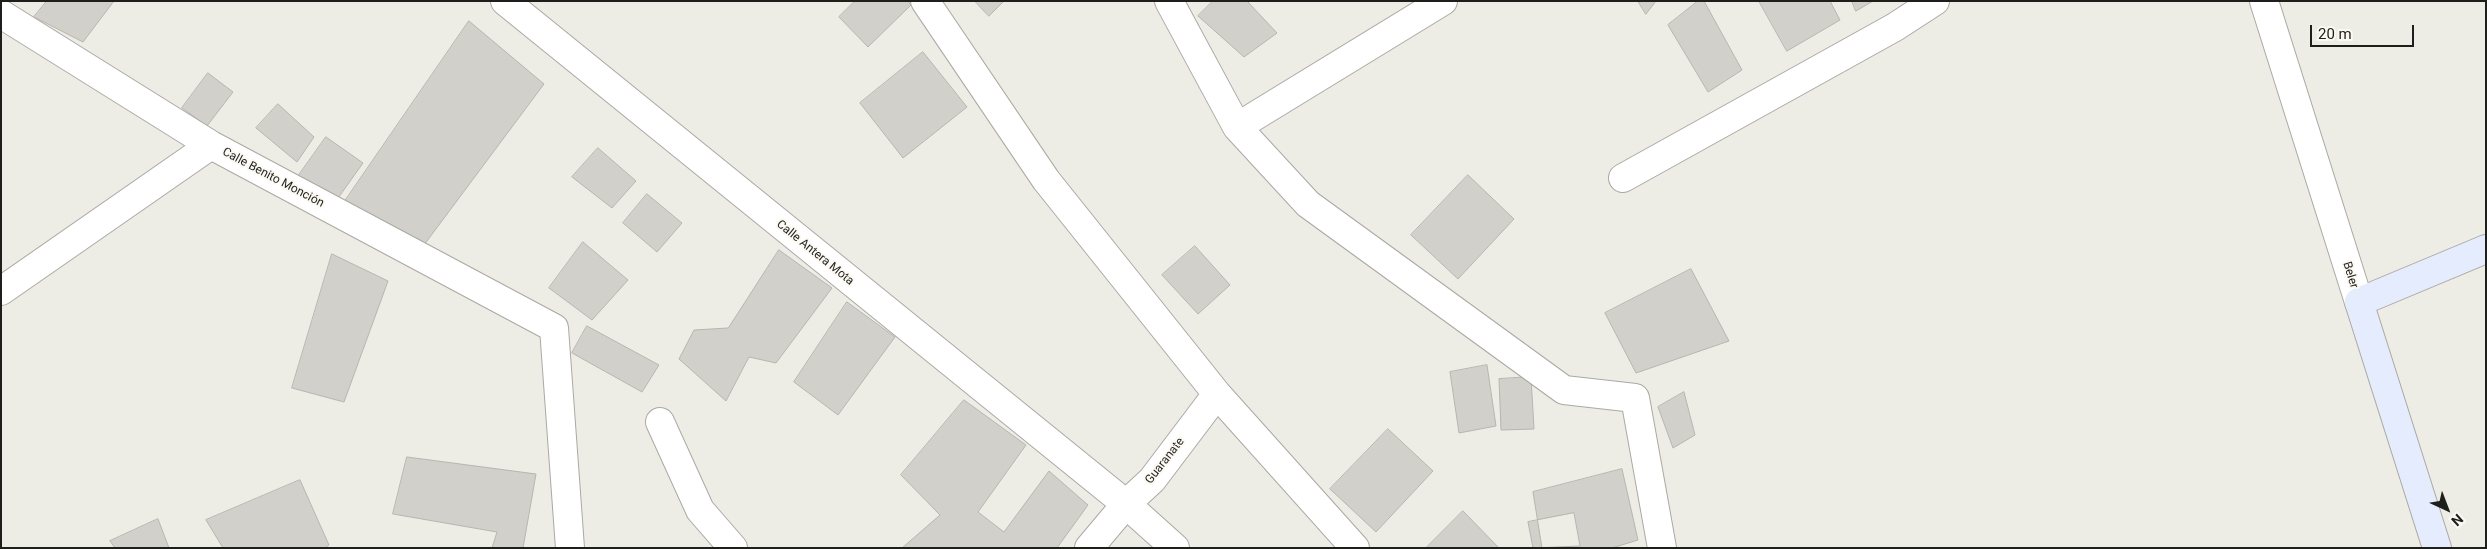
<!DOCTYPE html>
<html>
<head>
<meta charset="utf-8">
<style>
	body { margin:0 }
	#map { position:relative; width:2487px; height:549px; overflow:hidden; background:#edece5; font-family:Roboto,sans-serif }
	canvas { display:block }
	.frame { position:absolute; inset:0; border:2px solid #1e1e1b; pointer-events:none }
	.north { position:absolute; left:2422px; top:484px; width:50px; height:50px; -webkit-text-stroke:4px #fbf9f2; paint-order:stroke; rotate:137deg; font-size:14px; font-weight:700; line-height:20px; text-align:center; color:#1e1e1b }
	.north::after { content:''; display:block; margin:auto; width:18px; height:22px; background:#1e1e1b; clip-path:polygon(50% 0,100% 100%,50% 72%,0 100%) }
	.scale { position:absolute; left:2310px; top:25px; width:104px; height:22px; box-sizing:border-box; border:2px solid #1e1e1b; border-top:0; padding-left:6px; font-size:15px; line-height:18px; white-space:nowrap; color:#1e1e1b; -webkit-text-stroke:4px #fbf9f2; paint-order:stroke }
</style>
</head>
<body>
<div id="map">
<canvas width="2487" height="549"></canvas>
<div class="frame"></div>
<div class="north">N</div>
<div class="scale">20 m</div>
</div>
<script>
const ctx = document.querySelector('canvas').getContext('2d');
ctx.lineJoin = 'round';
function paint(path, color) {
  ctx.fillStyle = color;
  ctx.fill(path, 'evenodd');
}
function trace(path, color, width, dash) {
  ctx.strokeStyle = color;
  ctx.lineWidth = width;
  ctx.lineCap = dash ? 'butt' : 'round';
  ctx.setLineDash(dash || []);
  ctx.stroke(path);
}
function write(font, color, halo, rows, align = 'center') {
  ctx.font = font + ' Roboto,sans-serif';
  ctx.lineWidth = 4;
  ctx.setLineDash([]);
  ctx.textBaseline = 'middle';
  ctx.strokeStyle = halo;
  ctx.fillStyle = color;
  for (const [text, x, y, turn = 0] of rows) {
    ctx.save();
    ctx.translate(x, y);
    ctx.rotate((+turn || 0) * Math.PI / 180);
    ctx.textAlign = isNaN(turn) ? turn : align;
    if (halo) ctx.strokeText(text, 0, 0);
    ctx.fillText(text, 0, 0);
    ctx.restore();
  }
}
const building = new Path2D(`
	M47,1H114L83,42L34,17Z
	M855,1H908L911,5L868,47L839,17Z
	M975,1H1004L989,16Z
	M1213,1H1247L1277,33L1244,57L1198,16Z
	M1638,1H1656L1646,14Z
	M1698,1H1704L1742,70L1708,92L1668,25Z
	M1759,1H1830L1840,20L1787,51Z
	M1852,1H1873L1856,11Z
	M469,21L544,84L424,245L345,201Z
	M923,52L967,107L903,158L860,103Z
	M208,73L233,92L207,126L182,108Z
	M278,104L314,137L297,162L256,128Z
	M326,137L363,163L331,208L294,182Z
	M598,148L636,181L612,208L572,177Z
	M1468,175L1514,219L1458,279L1411,235Z
	M647,194L682,223L657,252L623,223Z
	M583,242L628,280L592,320L549,288Z
	M1195,246L1230,285L1198,314L1162,275Z
	M779,250L832,288L776,363L749,357L726,401L679,359L694,330L728,328Z
	M332,254L388,281L344,402L292,388Z
	M1691,269L1729,341L1636,373L1605,313Z
	M847,302L895,337L838,415L794,382Z
	M587,326L659,365L642,392L572,353Z
	M1487,365L1496,426L1459,433L1450,372Z
	M1531,377L1534,429L1501,430L1499,379Z
	M1684,392L1695,435L1673,448L1658,407Z
	M964,400L1026,445L978,512L1004,532L1049,471L1088,505L1057,548H902L940,515L901,475Z
	M1388,429L1433,471L1376,532L1330,489Z
	M407,457L536,474L523,548H492L497,532L393,514Z
	M1622,469L1638,540L1612,548H1542L1533,492Z
	M300,480L329,545L325,548H223L206,520Z
	M1463,511L1499,548H1426Z
	M1574,513L1580,546L1533,548L1528,522Z
	M158,519L169,548H115L110,541Z`);
const street = new Path2D(`
	M505,1L1126,504L1175,548
	M925,1L1046,180L1217,394L1355,548
	M1169,1L1237,127L1308,204L1564,390L1635,398L1662,548
	M2264,1L2359,302
	M1,14L211,145L554,328L570,548
	M1237,127L1443,1
	M1623,178L1895,27L1935,1
	M1,291L211,145
	M660,422L700,510L733,548
	M1089,548L1126,504L1152,480L1217,394`);
const secondary = new Path2D(`
	M2437,548L2359,302L2486,249`);
const streetNames = [
	["Calle Benito Monción",273,178,28],
	["Calle Antera Mota",815,253,39],
	["Beler",2350,275,73],
	["Guaranate",1165,461,-52]
];
paint(building, '#d2d0ca');
trace(building, '#b7b5af', 1);
trace(street, '#aba9a3', 30);
trace(secondary, '#aba9a3', 30);
trace(street, '#fff', 28);
trace(secondary, '#e4ecfd', 28);
write('12px', '#1e1e1b', '#fbf9f2', streetNames);
</script>
</body>
</html>
